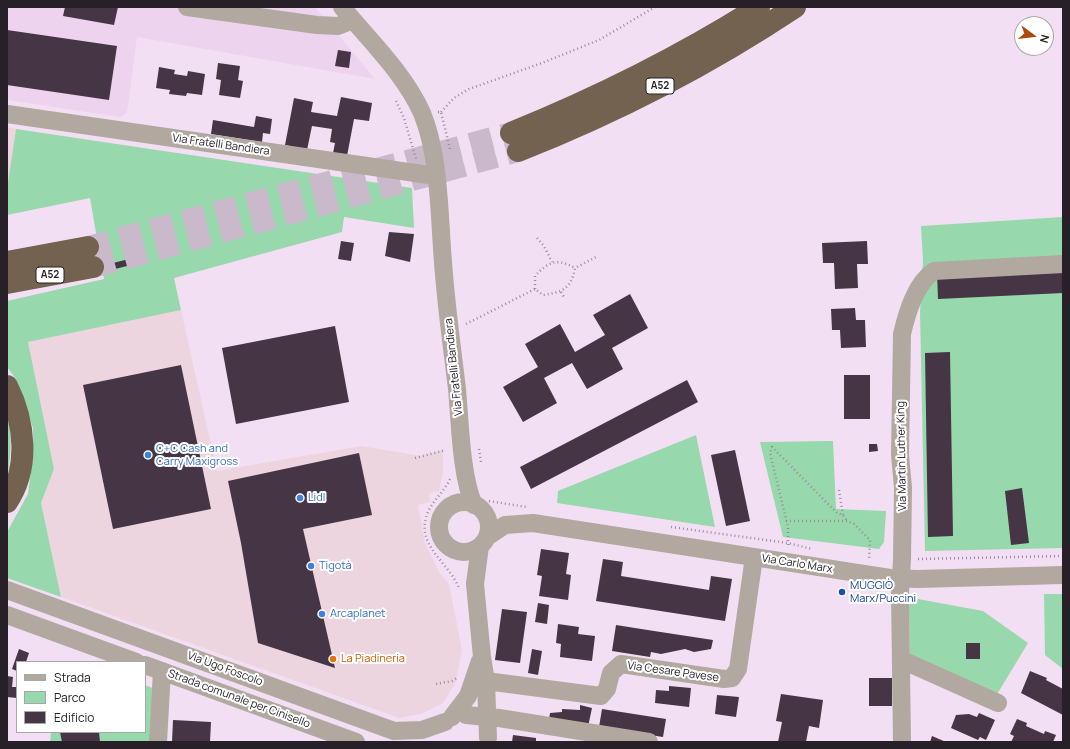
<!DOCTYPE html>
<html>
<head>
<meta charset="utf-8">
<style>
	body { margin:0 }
	#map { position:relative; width:1070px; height:749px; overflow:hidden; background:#f3dff4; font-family:Manrope,sans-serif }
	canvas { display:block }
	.frame { position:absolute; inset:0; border:8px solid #272028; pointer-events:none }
	.legend { position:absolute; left:16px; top:661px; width:130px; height:72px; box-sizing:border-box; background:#fff; border:1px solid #a9a6a9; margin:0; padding:5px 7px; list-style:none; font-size:12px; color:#272028 }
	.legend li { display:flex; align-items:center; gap:8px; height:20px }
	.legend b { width:20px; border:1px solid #a9a6a9 }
	.north { position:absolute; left:1014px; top:16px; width:40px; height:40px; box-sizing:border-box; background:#fff; border:1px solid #a9a6a9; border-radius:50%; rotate:105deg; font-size:11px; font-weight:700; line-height:16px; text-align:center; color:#272028 }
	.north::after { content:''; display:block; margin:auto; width:14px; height:18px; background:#ab4a09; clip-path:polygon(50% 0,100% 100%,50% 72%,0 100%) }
</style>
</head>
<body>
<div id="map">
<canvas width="1070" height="749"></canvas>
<div class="frame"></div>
<ul class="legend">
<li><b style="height:5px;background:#b1a89f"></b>Strada</li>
<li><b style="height:11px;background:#97d8ad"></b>Parco</li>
<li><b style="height:11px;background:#453545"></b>Edificio</li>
</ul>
<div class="north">N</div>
</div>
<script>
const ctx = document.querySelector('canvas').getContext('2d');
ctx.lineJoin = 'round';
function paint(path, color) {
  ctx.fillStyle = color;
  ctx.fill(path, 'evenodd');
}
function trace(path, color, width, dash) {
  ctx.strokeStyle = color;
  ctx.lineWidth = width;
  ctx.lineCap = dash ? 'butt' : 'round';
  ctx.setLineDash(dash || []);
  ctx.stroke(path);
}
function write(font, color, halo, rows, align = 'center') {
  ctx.font = font + ' Manrope,sans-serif';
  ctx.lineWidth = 4;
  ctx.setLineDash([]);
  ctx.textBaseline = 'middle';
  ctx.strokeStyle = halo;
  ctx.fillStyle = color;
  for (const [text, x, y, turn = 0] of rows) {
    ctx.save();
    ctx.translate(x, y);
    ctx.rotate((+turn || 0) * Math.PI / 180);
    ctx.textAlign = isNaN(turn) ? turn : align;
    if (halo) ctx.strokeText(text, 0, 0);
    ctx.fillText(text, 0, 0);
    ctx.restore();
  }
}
const commercial = new Path2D(`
	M7,127L16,129L7,189Z
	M181,310L217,471L361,446L422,456L443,450V473L439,491L429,493L430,502L418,505L425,543L439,572L449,584L462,650L456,682L443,703L421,714L399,718L61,597L41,503L54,469L28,342Z`);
const built = new Path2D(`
	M7,7H315L375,79L137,37L127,113L120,117L7,100Z`);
const green = new Path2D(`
	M16,129L412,188L414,228L344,217L342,232L174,278L181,310L28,342L54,469L41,503L61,597L7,578V532L28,494L33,456V428L16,379L7,367V301L104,279L90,198L7,215V189Z
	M1063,217V548L925,551L920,312L923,261L921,226Z
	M7,414C13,437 11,456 7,479Z
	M696,435L715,527L557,503L558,491Z
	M833,441L836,509L886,511L884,542L879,549L783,537L760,442Z
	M1044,594H1063V669L1045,655Z
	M918,599L983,611L1028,643L996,696L910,655L909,605Z
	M145,685L155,689L153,742H50L51,732H145Z`);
const building = new Path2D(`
	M65,7H118L114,25L63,16Z
	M7,30L117,46L109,100L7,85Z
	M338,50L351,52L349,68L335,66Z
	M218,63L240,66L238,80L243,81L240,98L219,95L221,80L216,79Z
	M159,67L175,70L174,74L187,76L188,71L205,74L202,95L187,93L186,96L169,94L170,90L156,88Z
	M341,97L372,103L369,121L354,119L347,156L333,153L335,143L330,142L332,129L312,126L307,150L285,145L294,98L313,102L311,112L337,116Z
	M256,116L272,119L270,134L263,133L262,142L211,134L213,120L254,127Z
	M389,232L414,234L410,262L385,256Z
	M341,241L354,243L351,261L338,259Z
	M867,241L868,264H857L858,288L835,289L834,263H823L822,243Z
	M129,259L131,265L107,271L105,265Z
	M1063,268V293L938,299L937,273Z
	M630,294L648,328L612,348L623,369L587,389L572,363L544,378L557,403L523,422L503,387L538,367L525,344L560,324L575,352L605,335L593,315Z
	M855,308L856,320H865L866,347L841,348L840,330H832L831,309Z
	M335,326L349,402L236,424L222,348Z
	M950,352L953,536L928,537L925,353Z
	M181,365L211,509L113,529L83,385Z
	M844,375H870V419H844Z
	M687,380L698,402L531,489L520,467Z
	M869,444H877L878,451L869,452Z
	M735,450L750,521L726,526L711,455Z
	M359,453L372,515L303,529L335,668L258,643L241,543L228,481Z
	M1022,488L1029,543L1011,545L1005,491Z
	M541,549L569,553L566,574L571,575L568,600L539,596L542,576L537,575Z
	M603,559L623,562L621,576L709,590L711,576L732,579L725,621L596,601Z
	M538,603L549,605L547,624L535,622Z
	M502,609L527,612L520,663L495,660Z
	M558,624L579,627L578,634L595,636L592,661L560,657L561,644L556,643Z
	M616,625L654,631L713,640L711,649L694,652L685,649L661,654L651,652L650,657L612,651Z
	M966,643H980V659H966Z
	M19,649L29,653L26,662H17V671L12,669Z
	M532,649L542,651L538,675L528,673Z
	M1030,671L1047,678L1046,680L1063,689V715L1021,693Z
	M7,676L13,677L12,687H17V698L7,697Z
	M869,678H892V706H869Z
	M669,686L691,688L689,707L655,703L656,690L669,691Z
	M781,694L823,700L819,728L809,726L806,742H778L782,722L776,721Z
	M717,695L739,697L736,717L715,714Z
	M580,705L592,708L588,727L549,720L550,713L562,712V709L580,710Z
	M602,709L666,719L663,737L599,727Z
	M979,713L995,720L986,740L980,737L978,740L951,728L956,715L969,714L977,717Z
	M1017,719L1027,723L1026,726L1044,734L1045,731L1056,735L1053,742H1011L1014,736L1010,734Z
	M173,720L211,722L210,742H172Z
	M60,732H99L100,742H62Z
	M513,735L536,738V742H512Z
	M932,736L946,742H930Z`);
const highwayTunnel = new Path2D(`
	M88,247L511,133
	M93,267L518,151`);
const path = new Path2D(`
	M396,101L404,118L416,159
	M438,112H441L450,149
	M441,112L454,98L469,89L542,63L599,40L655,7
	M537,238L544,246L552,262
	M535,289V276C549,261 557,258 575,268
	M561,292L564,297
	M466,324L535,289L543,295C563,292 571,289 575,268L596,257
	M479,449L481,462
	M415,458L446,450
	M450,479C444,492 433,500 428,512C414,545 448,561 459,588
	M839,490L843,515
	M489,501L527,507
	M786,521H847L854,524L870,540L869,560
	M671,527L788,543L812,549
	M788,545V527L770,453L772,447L837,513L843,515L847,521
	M918,559L1063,556
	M436,684L452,681L457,678`);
const minor = new Path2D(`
	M187,7L317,25L338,26L353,20
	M342,7C370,41 404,73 422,113C440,157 439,215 443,262C446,305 452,347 457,389C460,421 461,477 474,505
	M7,114L436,176
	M439 527a25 25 0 1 1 50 0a25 25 0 1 1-50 0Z
	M487,537L505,525L533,523L890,578L917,579L1063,575
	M480,546L475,584L482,657L486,681L488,738
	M7,590L394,731L422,730L445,722
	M7,615L136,662
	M902,660L998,703
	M145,665L356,742
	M486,681L601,696L607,689L611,673L621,664L724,679L732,678L738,669L754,557
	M466,715L499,718L649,742
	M452,717L468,696L480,661
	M158,742L162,671
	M902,742L900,593L902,559L903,488L900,455L902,334C907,313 915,284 934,271L1063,264`);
const highway = new Path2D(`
	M511,133C597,98 680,57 759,7
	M518,151C614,113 708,65 795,7
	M7,262L88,247
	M7,283L93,267
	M7,386C25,422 30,468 7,502`);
const markers = [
	[148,455,4,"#3f7fe0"],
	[300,498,4,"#3f7fe0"],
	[311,566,4,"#3f7fe0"],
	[842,592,4,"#1a4fb4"],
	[322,614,4,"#3f7fe0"],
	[333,659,4,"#e8710a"]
];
const shields = [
	[660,86,28],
	[50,275,28]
];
const shieldNames = [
	["A52",660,86],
	["A52",50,275]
];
const streetNames = [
	["Via Fratelli Bandiera",221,145,8],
	["Via Fratelli Bandiera",454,367,-96],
	["Via Martin Luther King",902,456,-91],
	["Via Carlo Marx",797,564,9],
	["Via Ugo Foscolo",225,669,20],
	["Via Cesare Pavese",673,672,8],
	["Strada comunale per Cinisello",239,699,20]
];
const shopNames = [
	["C+C Cash and",156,449],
	["Carry Maxigross",156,462],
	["Lidl",308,498],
	["Tigotà",319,566],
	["Arcaplanet",330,614]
];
const transitNames = [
	["MUGGIÒ",850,586],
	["Marx/Puccini",850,599]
];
const foodNames = [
	["La Piadineria",341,659]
];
paint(commercial, '#edd5e0');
paint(built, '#edd3ed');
paint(green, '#97d8ad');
paint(building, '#453545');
trace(highwayTunnel, '#cab9cb', 22, [22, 11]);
trace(path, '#9c8d9d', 2.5, [1, 3]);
trace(minor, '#b1a89f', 18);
trace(highway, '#73624f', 22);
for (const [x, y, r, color] of markers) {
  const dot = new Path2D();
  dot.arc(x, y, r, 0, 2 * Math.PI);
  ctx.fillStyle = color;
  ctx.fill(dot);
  trace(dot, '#fff', 1.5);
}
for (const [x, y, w] of shields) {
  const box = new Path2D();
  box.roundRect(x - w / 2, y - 8, w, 16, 3);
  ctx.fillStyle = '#fff';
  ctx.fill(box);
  trace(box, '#272028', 1);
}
write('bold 10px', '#272028', null, shieldNames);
write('11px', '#272028', '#fff', streetNames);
write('11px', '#366cbe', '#fff', shopNames, 'left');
write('11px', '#164399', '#fff', transitNames, 'left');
write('11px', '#c56008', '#fff', foodNames, 'left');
</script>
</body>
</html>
